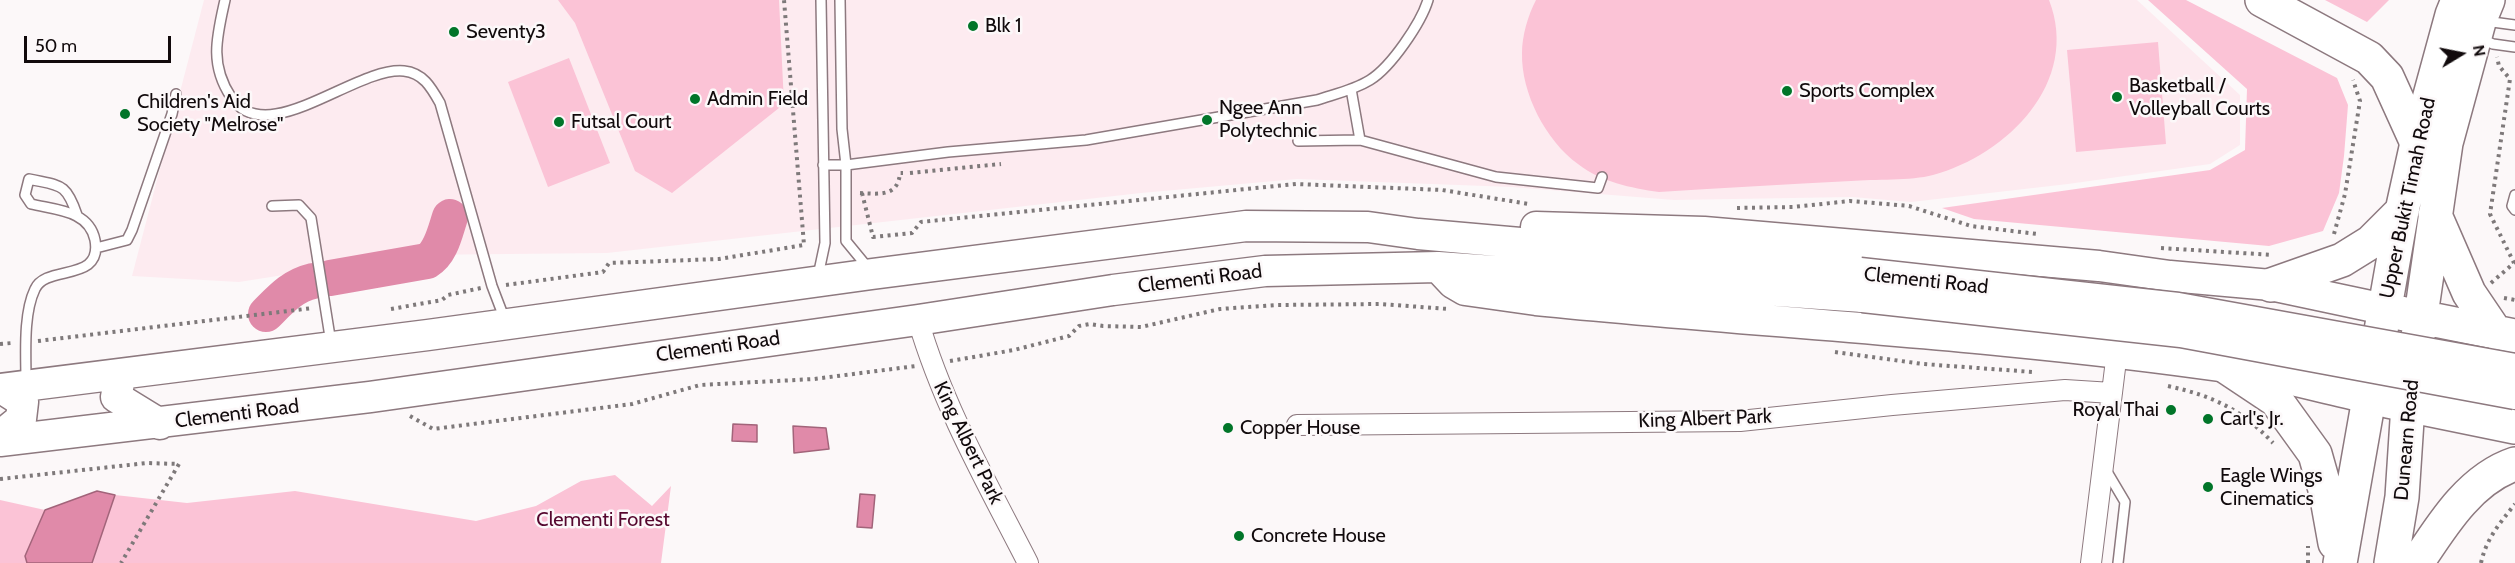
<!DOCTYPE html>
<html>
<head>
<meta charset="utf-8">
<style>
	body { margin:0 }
	#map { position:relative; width:2515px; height:563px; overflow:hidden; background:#fcf8f9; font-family:Cabin,sans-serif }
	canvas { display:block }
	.north { position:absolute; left:2431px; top:24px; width:60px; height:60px; -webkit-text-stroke:4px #fcf8f9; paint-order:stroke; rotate:80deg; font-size:16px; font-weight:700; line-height:24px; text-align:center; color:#110a0c }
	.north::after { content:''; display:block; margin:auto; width:21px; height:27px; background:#110a0c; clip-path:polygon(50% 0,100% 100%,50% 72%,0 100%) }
	.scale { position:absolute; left:24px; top:36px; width:147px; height:27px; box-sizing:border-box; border:3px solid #110a0c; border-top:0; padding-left:8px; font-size:18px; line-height:21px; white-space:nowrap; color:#110a0c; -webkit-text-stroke:4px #fcf8f9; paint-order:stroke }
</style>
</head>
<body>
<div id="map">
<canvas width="2515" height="563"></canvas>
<div class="north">N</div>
<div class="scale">50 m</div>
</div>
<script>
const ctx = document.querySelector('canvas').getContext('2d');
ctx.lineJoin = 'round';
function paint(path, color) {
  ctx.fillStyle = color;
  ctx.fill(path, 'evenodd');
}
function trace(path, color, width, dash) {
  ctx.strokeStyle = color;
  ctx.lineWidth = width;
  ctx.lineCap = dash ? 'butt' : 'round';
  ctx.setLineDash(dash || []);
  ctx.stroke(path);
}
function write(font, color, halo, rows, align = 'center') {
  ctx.font = font + ' Cabin,sans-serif';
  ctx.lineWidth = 5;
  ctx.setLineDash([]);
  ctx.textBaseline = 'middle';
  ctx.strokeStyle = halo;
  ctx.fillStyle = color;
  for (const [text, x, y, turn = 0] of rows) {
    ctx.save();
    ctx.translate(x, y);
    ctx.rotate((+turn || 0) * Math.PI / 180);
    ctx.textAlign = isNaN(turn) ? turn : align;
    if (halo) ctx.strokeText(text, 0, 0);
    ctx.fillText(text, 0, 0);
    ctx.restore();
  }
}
const built = new Path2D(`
	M204,0H2137L2240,95V145L2210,164L2068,184L1911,202L1852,197L1674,200L1512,187L1297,179L1141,193L607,253L411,255L239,282L132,276Z`);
const green = new Path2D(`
	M558,0H779L784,104L672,193L635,171L575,23Z
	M1536,0H2049C2081,82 2007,155 1933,175C1911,181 1874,179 1851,181C1787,184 1723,188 1659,192C1631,188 1601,182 1578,164C1546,141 1521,93 1522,53C1522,36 1528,15 1536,0Z
	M2148,0H2186L2337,78L2348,105L2344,156L2339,193L2323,231L2269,246L1974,219L1942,208L2210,170L2245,150L2247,89Z
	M2325,0H2389L2367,22Z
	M2158,42L2166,144L2076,152L2067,50Z
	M569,58L610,163L548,187L508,82Z
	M615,475L652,506L671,486L661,563H92L115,495L187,503L295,491L476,521L536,506L581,481Z
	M0,500L45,510L25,556L27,563H0Z`);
const water = new Path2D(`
	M733,424L757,425V442L732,441Z
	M793,426L826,428L829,449L794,453Z
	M97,491L115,495L92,563H27L25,556L45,510Z
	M860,494L875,495L872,528L857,527Z`);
const river = new Path2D(`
	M330,278L427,261C441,253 445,232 450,217
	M266,314C281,299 292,286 313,281`);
const path = new Path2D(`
	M910,173L1001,164
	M860,193C879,194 898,197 900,173H903
	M862,193L873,237L912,233L921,222L1296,184L1442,190L1529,204
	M1737,208L1793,207L1850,201L1909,206L1971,226L2037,234
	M2334,234L2345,194L2360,101L2353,80
	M2161,248L2273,255
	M2491,283L2514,263L2490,214L2510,79L2499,66L2497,57
	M506,285L603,272L609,263L719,259L804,245L784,0
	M2504,298L2515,300
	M391,309L442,300L448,295L481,288
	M38,341L313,308
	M0,344L12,343
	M1835,352L1923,364L2033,372
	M950,361L1014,350L1069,336L1079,326L1090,324L1103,326L1141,327L1220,309L1277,305L1381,304L1448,309
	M2168,386C2213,396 2241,409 2273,443
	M410,416L433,429L632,404L700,385L814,379L916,366
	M0,479L147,463L179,464L121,563
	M2308,563V546
	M2481,563C2486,539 2500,523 2515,504`);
const service = new Path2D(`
	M225,0C217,36 209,64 231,97C266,151 356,66 404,71C423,73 431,87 440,103L492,286L505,320
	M840,0L842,129L846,165V241L869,269
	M2485,21L2515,25
	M2481,39L2493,44L2515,47
	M1351,89L1360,140
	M1298,141L1360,140L1496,177L1598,188L1602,177
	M823,165H846L948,152L1086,140L1317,100C1335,94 1354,90 1370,80C1391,67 1421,23 1428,0
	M2515,195L2512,206L2515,210
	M272,206L299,205L311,218L331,343
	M96,248L127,240L132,230L172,114L176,94
	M818,276L825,243L821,0
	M26,381C26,354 23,314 35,289C46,264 103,283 95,240C89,210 55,210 31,204L25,195L29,179C60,186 66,182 77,215
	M2106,470L2125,502L2118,563`);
const minor = new Path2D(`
	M918,320C943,406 987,483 1028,563
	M1297,425L1740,421L1892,405L2065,390L2112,393
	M2091,563L2117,352`);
const primary = new Path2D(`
	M1536,227L1704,232L2099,266L2170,276L2271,285L2384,309
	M1438,267L1453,283L1465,290L1536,300C1766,323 1998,334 2227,367C2274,374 2322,388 2369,398
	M121,374L116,397L160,424
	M0,389L428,335L872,274L1246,226L1368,227L1418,234L1860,273
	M0,436L21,419L23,402L3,389
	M0,441L370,397L918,320L1113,290L1265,271L1438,267L1863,297`);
const trunk = new Path2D(`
	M2435,215L2469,293L2496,333
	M2271,285L2342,260L2371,242L2402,211
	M2400,313L2515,336
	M2228,368L2276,400L2315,454L2326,493L2335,543
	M2388,401L2515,427
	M2340,563L2402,211L2417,143L2452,15L2458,0
	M2391,563L2402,497L2408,405L2446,143L2479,22L2488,0
	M2417,563C2442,525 2470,479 2515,464`);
const motorway = new Path2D(`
	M2262,0L2369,58L2387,77L2417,143`);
const primaryBridge = new Path2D(`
	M1860,273L2178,308L2515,369
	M1863,297L2181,332L2515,394`);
const markers = [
	[973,26,6,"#017529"],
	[454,32,6,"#017529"],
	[1787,91,6,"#017529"],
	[2117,97,6,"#017529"],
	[695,99,6,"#017529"],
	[125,114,6,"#017529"],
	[1207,120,6,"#017529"],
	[559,122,6,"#017529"],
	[2171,410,6,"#017529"],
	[2208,419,6,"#017529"],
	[1228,428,6,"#017529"],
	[2208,487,6,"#017529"],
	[1239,536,6,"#017529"]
];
const poiNames = [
	["Blk 1",985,26],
	["Seventy3",466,32],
	["Basketball /",2129,86],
	["Volleyball Courts",2129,109],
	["Sports Complex",1799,91],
	["Admin Field",707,99],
	["Children's Aid",137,102],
	["Society \"Melrose\"",137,125],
	["Ngee Ann",1219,108],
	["Polytechnic",1219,131],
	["Futsal Court",571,122],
	["Royal Thai",2159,410,"right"],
	["Carl's Jr.",2220,419],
	["Copper House",1240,428],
	["Eagle Wings",2220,476],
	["Cinematics",2220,499],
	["Concrete House",1251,536]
];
const streetNames = [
	["Upper Bukit Timah Road",2408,198,-78],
	["Clementi Road",1200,279,-7],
	["Clementi Road",1926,281,6],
	["Clementi Road",718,347,-8],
	["Clementi Road",237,414,-7],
	["King Albert Park",1705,419,-2],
	["Dunearn Road",2407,440,-85],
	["King Albert Park",968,443,64]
];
const parkNames = [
	["Clementi Forest",603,520]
];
paint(built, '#fdebf0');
paint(green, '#fbc3d6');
paint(water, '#e08aa9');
trace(water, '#a2647a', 1.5);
trace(river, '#e08aa9', 36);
trace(service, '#8d797f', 12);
trace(minor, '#8d797f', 22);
trace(primary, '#8d797f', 33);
trace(trunk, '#8d797f', 36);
trace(motorway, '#8d797f', 36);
trace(path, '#7e797a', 4, [3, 4.5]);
trace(service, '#fff', 9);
trace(minor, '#fff', 20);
trace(primary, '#fff', 30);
trace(trunk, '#fff', 33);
trace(motorway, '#fff', 33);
trace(primaryBridge, '#8d797f', 33, []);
trace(primaryBridge, '#fff', 30);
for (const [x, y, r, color] of markers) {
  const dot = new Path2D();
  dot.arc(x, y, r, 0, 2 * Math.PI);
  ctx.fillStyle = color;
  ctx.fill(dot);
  trace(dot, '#fcf8f9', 2);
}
write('20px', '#110a0c', '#fcf8f9', poiNames, 'left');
write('20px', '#110a0c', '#fcf8f9', streetNames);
write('20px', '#55072e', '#fcf8f9', parkNames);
</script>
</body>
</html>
